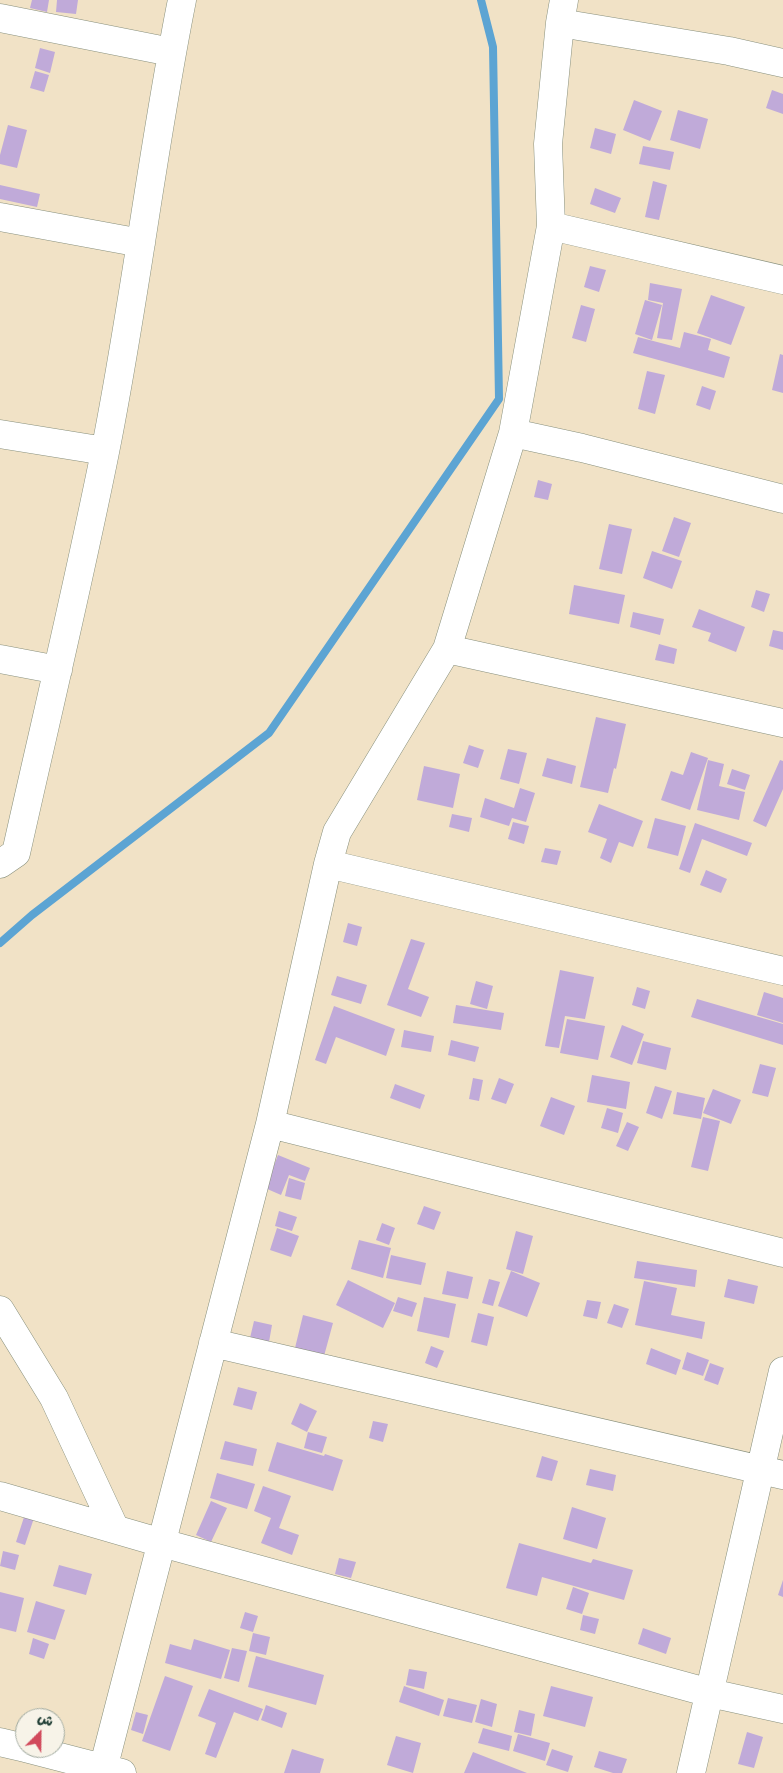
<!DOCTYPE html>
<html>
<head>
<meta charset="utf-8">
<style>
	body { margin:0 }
	#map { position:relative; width:783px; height:1773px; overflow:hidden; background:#f1e2c6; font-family:Kalam,"Playpen Sans Arabic",sans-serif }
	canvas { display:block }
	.north { position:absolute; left:15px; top:1708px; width:50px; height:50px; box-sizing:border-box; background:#f7f3e8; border:1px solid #a1aaa0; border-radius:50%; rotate:23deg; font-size:14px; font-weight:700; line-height:20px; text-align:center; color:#1f3d34 }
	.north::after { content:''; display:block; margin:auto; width:18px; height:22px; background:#d1495b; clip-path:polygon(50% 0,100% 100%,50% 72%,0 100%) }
</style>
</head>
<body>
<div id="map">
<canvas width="783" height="1773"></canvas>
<div class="north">ش</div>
</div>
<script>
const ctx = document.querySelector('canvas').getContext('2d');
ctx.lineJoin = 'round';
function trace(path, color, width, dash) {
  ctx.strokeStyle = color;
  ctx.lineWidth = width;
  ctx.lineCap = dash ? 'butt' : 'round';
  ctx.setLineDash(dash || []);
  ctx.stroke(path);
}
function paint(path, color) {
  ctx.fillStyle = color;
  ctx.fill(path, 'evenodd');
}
const stream = new Path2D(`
	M0,943L32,915L269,733L499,399L493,47L481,0`);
const building = new Path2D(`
	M32,0H49L47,12L30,8Z
	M57,0H78L76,14L56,12Z
	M40,48L55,52L50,73L35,68Z
	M35,71L49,75L44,92L30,88Z
	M772,90L783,94V114L766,108Z
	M634,100L662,111L650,141L623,130Z
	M678,110L708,119L700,149L670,140Z
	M8,125L27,130L17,168L0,164V155Z
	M595,128L616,134L611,154L590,148Z
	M643,146L674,152L670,170L639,164Z
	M653,181L667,185L659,220L645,217Z
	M0,185L40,194L37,207L0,199Z
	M595,188L621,198L615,213L590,204Z
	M590,266L606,270L599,292L584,287Z
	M650,283L682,289L672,340L657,338L663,303L648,300Z
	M711,295L745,307L731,345L697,333Z
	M645,300L662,305L652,340L635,334Z
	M581,305L595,309L586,342L572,338Z
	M684,332L711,339L708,350L730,357L724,378L633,353L638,337L680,348Z
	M780,354L783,355V393L772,390Z
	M647,371L665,375L655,414L638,409Z
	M702,386L716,391L710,410L696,405Z
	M538,480L552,484L548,500L534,497Z
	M674,517L691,523L679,557L662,551Z
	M609,524L632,529L622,574L599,569Z
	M652,551L682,561L672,589L643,578Z
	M574,585L625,595L619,624L569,614Z
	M756,590L770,594L764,612L751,607Z
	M699,609L745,627L736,652L708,641L711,633L692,627Z
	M633,612L664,619L660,635L630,627Z
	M773,630L783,632V650L769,646Z
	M659,644L677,649L674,664L655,660Z
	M596,717L626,724L616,769L614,768L608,793L580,787Z
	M469,745L484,750L478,768L463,763Z
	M508,749L527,753L519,784L500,779Z
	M691,752L708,758L690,810L661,800L671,771L683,775Z
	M547,758L576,766L572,784L542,776Z
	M708,760L724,764L719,786L745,792L739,820L697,810Z
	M780,760L783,761V789L766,827L753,821Z
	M424,766L460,774L453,808L417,800Z
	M732,769L750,775L745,790L727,784Z
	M520,788L535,793L526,822L512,818L509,826L480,817L485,798L514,808Z
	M599,804L643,821L633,847L619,842L611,863L600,858L607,839L588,832Z
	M452,814L472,818L469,832L449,827Z
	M655,818L686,826L678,856L647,848Z
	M513,822L529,826L524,844L508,839Z
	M695,823L752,843L747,856L702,839L690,873L679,869Z
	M545,848L561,851L557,865L541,862Z
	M706,870L727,879L721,893L700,885Z
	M348,923L362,927L357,946L343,942Z
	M411,939L425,943L408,989L429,997L421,1017L387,1005Z
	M560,970L594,977L585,1019L565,1016L559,1048L545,1046Z
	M337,976L367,985L361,1004L331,995Z
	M476,981L493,986L487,1009L470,1004Z
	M637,987L650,991L645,1009L632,1005Z
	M764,992L783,998V1023L757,1015Z
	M697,999L783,1024V1045L691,1017Z
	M456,1005L504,1013L501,1030L453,1023Z
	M334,1006L395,1029L386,1056L336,1037L326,1064L315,1060Z
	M567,1019L605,1026L598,1060L560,1053Z
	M622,1025L644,1034L632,1065L610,1057Z
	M404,1030L434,1036L431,1052L401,1047Z
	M451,1040L479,1047L475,1062L448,1055Z
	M643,1041L671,1048L666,1070L637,1063Z
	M760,1064L776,1068L768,1097L752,1093Z
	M592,1075L630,1082L626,1109L587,1102Z
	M473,1078L483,1080L479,1101L469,1099Z
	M499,1078L514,1084L506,1104L491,1099Z
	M395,1084L425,1095L420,1109L390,1098Z
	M655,1086L672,1091L662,1119L646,1113Z
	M713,1089L741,1100L731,1124L703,1113Z
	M677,1092L705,1098L701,1119L673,1114Z
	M551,1097L575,1106L564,1135L540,1126Z
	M607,1108L623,1113L618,1133L601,1128Z
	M703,1117L720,1121L708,1171L691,1167Z
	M627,1122L639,1127L628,1151L616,1146Z
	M278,1155L310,1168L305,1181L289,1175L281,1195L265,1188Z
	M289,1178L305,1183L301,1200L285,1196Z
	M424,1206L441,1212L434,1230L417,1224Z
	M279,1211L297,1217L292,1231L275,1226Z
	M382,1223L395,1228L389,1245L376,1240Z
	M277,1228L299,1236L291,1257L270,1250Z
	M516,1231L533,1236L523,1274L506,1269Z
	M359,1240L391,1248L383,1278L351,1269Z
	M391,1255L426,1263L421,1285L386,1278Z
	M637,1261L697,1270L695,1287L634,1278Z
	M447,1271L473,1277L468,1299L442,1294Z
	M511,1271L540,1283L527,1317L498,1306Z
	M489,1279L500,1282L493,1306L482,1303Z
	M728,1279L758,1286L754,1304L724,1297Z
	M348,1280L395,1303L383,1328L336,1305Z
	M644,1281L677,1288L671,1315L705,1322L702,1339L635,1325Z
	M398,1297L417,1303L412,1317L393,1311Z
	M424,1297L456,1304L449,1338L417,1331Z
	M587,1300L601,1302L597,1319L583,1316Z
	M614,1304L629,1309L622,1328L607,1323Z
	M478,1313L494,1317L487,1346L471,1342Z
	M303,1315L333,1323L324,1356L295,1348Z
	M254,1321L272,1325L269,1342L250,1338Z
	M431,1346L444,1351L437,1368L425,1363Z
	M651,1348L681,1360L676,1375L646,1364Z
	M687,1352L709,1360L703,1376L682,1369Z
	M710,1363L724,1368L718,1385L704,1380Z
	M238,1387L257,1392L252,1410L233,1405Z
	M300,1403L317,1411L307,1432L291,1424Z
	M373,1421L388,1424L383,1442L369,1438Z
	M308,1432L327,1437L322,1453L304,1448Z
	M225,1441L257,1449L253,1466L220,1459Z
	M277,1442L324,1456L325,1454L343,1460L333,1491L268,1471Z
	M542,1456L558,1461L552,1481L536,1477Z
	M590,1469L616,1475L613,1491L586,1485Z
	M217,1473L255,1484L247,1509L210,1498Z
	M263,1486L291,1496L279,1528L299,1535L292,1555L261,1543L271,1518L254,1511Z
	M211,1501L227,1508L211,1542L196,1535Z
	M572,1507L606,1518L597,1549L563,1539Z
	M25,1514L34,1518L25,1545L16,1542Z
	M519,1543L591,1563L593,1559L633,1570L624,1600L542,1577L537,1596L506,1588Z
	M3,1551L19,1555L15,1570L0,1566Z
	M339,1558L356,1562L351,1578L335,1574Z
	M59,1565L92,1574L86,1595L53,1586Z
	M783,1580V1597L778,1595Z
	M573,1587L589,1593L582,1614L566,1609Z
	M0,1592L24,1598L16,1632L0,1628Z
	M36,1601L65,1610L55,1640L27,1632Z
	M245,1612L258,1616L253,1632L240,1628Z
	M583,1615L599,1619L595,1634L580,1630Z
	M643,1628L671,1638L666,1654L638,1644Z
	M253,1633L270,1637L266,1655L249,1651Z
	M33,1638L49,1644L44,1659L29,1654Z
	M194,1639L230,1650L221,1679L165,1663L170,1644L191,1650Z
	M232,1648L247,1651L239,1682L224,1678Z
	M256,1656L324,1675L316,1705L248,1687Z
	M409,1669L427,1672L424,1689L406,1685Z
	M165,1676L193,1686L170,1751L142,1741Z
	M404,1686L444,1700L439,1716L399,1702Z
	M551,1686L593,1697L585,1727L543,1716Z
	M209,1689L263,1709L258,1721L234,1712L216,1758L205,1754L216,1723L198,1716Z
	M448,1698L477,1705L472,1723L443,1716Z
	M481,1699L497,1704L492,1727L475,1722Z
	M266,1705L287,1713L282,1728L261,1720Z
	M519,1710L535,1714L531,1736L514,1732Z
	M136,1712L148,1715L143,1734L131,1730Z
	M483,1728L512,1736L509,1751L478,1743Z
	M747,1732L763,1737L754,1768L738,1764Z
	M518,1734L550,1743L545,1761L513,1751Z
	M396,1736L421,1743L413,1773L387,1765Z
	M292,1749L324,1759L320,1773H284Z
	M552,1749L573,1756L568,1772L546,1765Z
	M599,1751L627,1759L622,1773H613L594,1767Z
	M473,1752L527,1773H464Z`);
const minor = new Path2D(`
	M0,18L171,52
	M560,23L729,51L783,63
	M0,217L141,243
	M551,226L783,280
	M513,433L582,448L783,499
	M0,434L105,451
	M447,649L783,723
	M0,659L58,670
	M0,864L16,853C46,719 78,586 105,452C135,302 152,150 182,0
	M328,864L783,971
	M270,1124L783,1253
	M0,1310L54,1398L115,1529
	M213,1343L783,1475
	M0,1496L162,1543L710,1693L783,1709
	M0,1742L25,1748
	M25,1748L122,1773
	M102,1773L270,1124L328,864L337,832L447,649L513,433L551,226L548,144L560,23L564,0
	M691,1773L783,1371`);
trace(stream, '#5ca4d3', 8);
paint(building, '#c0aad9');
trace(minor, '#88907d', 29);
trace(minor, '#fff', 28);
</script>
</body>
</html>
